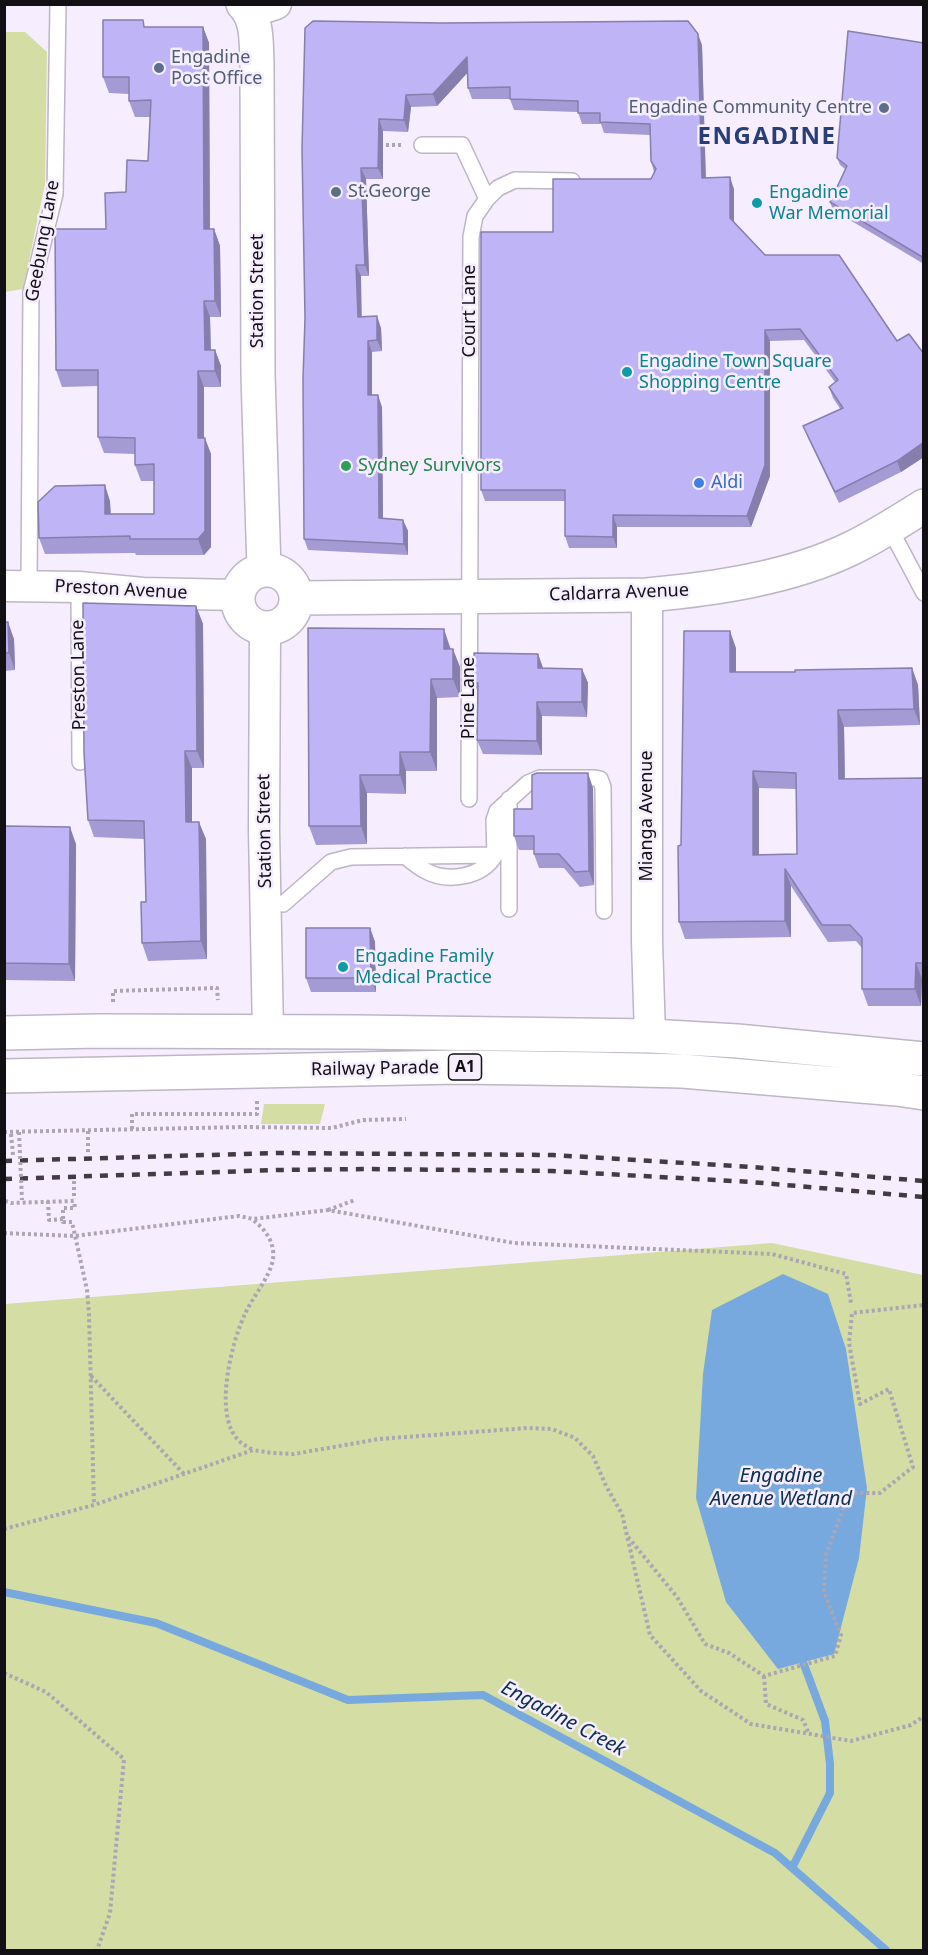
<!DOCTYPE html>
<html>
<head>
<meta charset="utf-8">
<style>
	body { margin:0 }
	#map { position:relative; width:928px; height:1955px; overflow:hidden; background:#f6edfe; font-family:"Noto Sans",sans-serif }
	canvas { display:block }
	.frame { position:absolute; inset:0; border:6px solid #120f15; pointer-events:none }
</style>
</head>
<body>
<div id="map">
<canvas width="928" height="1955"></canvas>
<div class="frame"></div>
</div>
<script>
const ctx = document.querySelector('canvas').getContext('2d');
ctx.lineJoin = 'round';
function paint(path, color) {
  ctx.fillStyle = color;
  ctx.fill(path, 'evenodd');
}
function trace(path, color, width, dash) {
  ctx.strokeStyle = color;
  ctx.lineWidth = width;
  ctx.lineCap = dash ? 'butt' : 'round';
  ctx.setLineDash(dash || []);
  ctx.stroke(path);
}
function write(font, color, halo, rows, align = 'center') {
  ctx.font = font + ' "Noto Sans",sans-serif';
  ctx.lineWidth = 5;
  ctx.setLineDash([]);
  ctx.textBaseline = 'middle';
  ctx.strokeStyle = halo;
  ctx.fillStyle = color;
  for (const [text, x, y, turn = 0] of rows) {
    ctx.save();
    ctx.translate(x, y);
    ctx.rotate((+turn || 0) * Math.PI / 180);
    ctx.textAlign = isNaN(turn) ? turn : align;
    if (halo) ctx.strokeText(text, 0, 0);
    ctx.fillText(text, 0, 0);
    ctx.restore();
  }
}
const green = new Path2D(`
	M5,32H25L47,52L45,184L23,289L5,292Z
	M264,1104H325L320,1124H261Z
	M772,1243L923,1275V1950H5V1304Z`);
const water = new Path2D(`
	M783,1274L828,1294L846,1349L867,1488L859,1558L834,1654L778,1669L726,1602L696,1498L703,1374L712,1310Z`);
const stream = new Path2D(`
	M4,1592L156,1623L348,1700L483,1695L775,1853L886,1950
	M792,1868L830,1793V1764L825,1721L803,1662`);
const path = new Path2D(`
	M380,145H403
	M113,1002V991L217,988L218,1000
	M132,1129V1114H257V1100
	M4,1132L243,1127L332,1128L363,1120L406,1119
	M11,1134L13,1155
	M88,1152V1130
	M74,1181V1198
	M5,1201L11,1203L74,1201V1198
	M48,1201L49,1220L63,1219V1222H72L87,1290L89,1314L94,1505
	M328,1210L355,1200
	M63,1219V1208H75L74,1201
	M4,1233L74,1236L239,1216L253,1219L328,1210L514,1243L772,1254L846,1274L851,1303
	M91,1376L184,1474
	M252,1449C243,1445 236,1440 232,1431C217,1402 232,1340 246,1312C254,1295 270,1277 273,1259C275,1242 265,1229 253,1220
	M4,1529L94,1505L253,1450L272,1453L294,1454L379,1439L527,1428L552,1429L575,1438L593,1456L606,1486L622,1514L650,1635L701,1691L751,1724L851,1741L911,1725L924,1716
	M628,1537L677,1597L705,1644L729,1653L764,1676L835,1656L841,1635L824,1592L826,1555L849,1493H880L913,1467L889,1389L860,1404L849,1343L852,1313L924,1305
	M4,1673L46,1692L124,1759L110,1913L97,1950
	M764,1676L766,1704L803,1720L809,1734`);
const lane = new Path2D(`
	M422,145H462L487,199
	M889,527L924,593
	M29,586L31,292L55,194L58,4
	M79,587L80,762
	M469,799L471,237L475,216L487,199L498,188L515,180L572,181
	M509,799V909
	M405,856C411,861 417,866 424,870C446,883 482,878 495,855
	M283,904L331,862L351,857L495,855L494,820L497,811L528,783L540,778H595L600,779L603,787L604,911`);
const street = new Path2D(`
	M251,12L276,4
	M4,586L79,587L143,593L237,595
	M647,595V941L650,1036
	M265,629L264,830L268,1033`);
const secondary = new Path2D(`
	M243,4C258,19 256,43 257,63L258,375L264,570
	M238 599a29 29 0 1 1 58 0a29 29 0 1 1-58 0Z
	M296,598L647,595C714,589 791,578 852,548C877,536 900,521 924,506`);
const highway = new Path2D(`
	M4,1033L97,1031L357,1032L650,1036L737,1041L924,1059
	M4,1076L459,1067L595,1069L682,1071L897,1089L924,1093`);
const rail = new Path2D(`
	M4,1161L276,1153L553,1155L752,1167L924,1181
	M4,1179L278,1170L368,1169L552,1171L751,1182L924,1197`);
const pathBridge = new Path2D(`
	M19,1132L22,1200`);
const wall = new Path2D(`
	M146,27H203L209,43L210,229H214L220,246L221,317H210L211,350H215L221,366V387H204V438L211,454V547L204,555H136L135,553L45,554L39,538L110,501L111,514H154V481H141L135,465V454L104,453L98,437V386L62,387L56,370L106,229L126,192L148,161L150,117H135L129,101V94L109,93L103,77Z
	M305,28L702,45L706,178L734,189V222L765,255L897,341L924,354V457L901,472L839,503L808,438L803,426L841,410L833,398L829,387L835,382L804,340L770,341V476L751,527H617V548H569L565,536V501H485L481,490L553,232L651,179L654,172L651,161L650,135L604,133L601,124H582L578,112L514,110L510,99H472L468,88V72L437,106L411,107L408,132L383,131V179H366L369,276H361V317L381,328L382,351L372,352V395L382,407L383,518L403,520L408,531V555L308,550L304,539L305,318Z
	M924,43V264L833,210L830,202L845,169L840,165L837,158Z
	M196,606L203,624L204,768H192V822L206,839L207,959L148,961L142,943L146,902L144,839L94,837L88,820Z
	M4,622L14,639L15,670L4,671Z
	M450,647L460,667V697L437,698V771H406V794L367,793V844L316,845L309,826Z
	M736,648V672H795L912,668L918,685L920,725L844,727L845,779L924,778V979H922L921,1006H868L862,989V948L856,941L828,942L791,886V937L685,939L679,922L681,845ZM759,788L796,789L797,854L759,855Z
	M538,654L543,668L582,669L588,683L587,717L542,716V755L483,754L477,740L478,693L474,683Z
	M593,788L594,885L580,887L564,868H539L534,854V850H519L514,836L532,809Z
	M4,826L76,844L75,981L4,980Z
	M370,928L375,942L376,992H311L306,978Z`);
const shadedWall = new Path2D(`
	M203,27L209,43L210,246L204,229Z
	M698,34L702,45L706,189L702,178Z
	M467,57L471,69L437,106L433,94Z
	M406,95L411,107L408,132L404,120Z
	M379,119L383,131V179L378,168Z
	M361,168L366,179L369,276L365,265Z
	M730,177L734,189V229L730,218Z
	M214,229L220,246L221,317L215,301Z
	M356,265L361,276L362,328L358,317Z
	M204,301L210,317L211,366L205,350Z
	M377,316L381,328L382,351L377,340Z
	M765,330L770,341V476L751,527L747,516Z
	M368,341L372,352V406L368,395Z
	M215,350L221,366V387L215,371Z
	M198,371L204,387V454L198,438Z
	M378,395L382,407L383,529L379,518Z
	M205,438L211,454V547L204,555L198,539Z
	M924,442V457L901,472L897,461Z
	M105,485L110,501L111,530L105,514Z
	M613,515L617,527V548L613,537Z
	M403,520L408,531V555L404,544Z
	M196,606L203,624L204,768L197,751Z
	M8,622L14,639L15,670L9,653Z
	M444,629L450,647V667L444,649Z
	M730,631L736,648V688L730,672Z
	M453,649L460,667V697L453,679Z
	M538,654L543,668H538Z
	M912,668L918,685L920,725L914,709Z
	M582,669L588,683L587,717L582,702Z
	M431,679L437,698V771L430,752Z
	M537,702L542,716V755L537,741Z
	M838,710L844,727L845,796L839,779Z
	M185,751L192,768V839L186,822Z
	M400,752L406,771V794L400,775Z
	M753,771L759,788V872L753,855Z
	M588,773L593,788L594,885L589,871Z
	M360,775L367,793V844L361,826Z
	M199,822L206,839L207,959L201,941Z
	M70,827L76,844L75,981L69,964Z
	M785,869L791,886V937L785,921Z
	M370,928L375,942L376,992L371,978Z
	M916,963L922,979L921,1006L915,989Z`);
const building = new Path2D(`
	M103,20H143L144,27H203L204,229H214L215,301H204L205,350H215V371H198V438H205V531L198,539H130V536L39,538L38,502L55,486L105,485V514H154V464L135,465V438L98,437V370H56L55,229H106L105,193L126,192L127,160L148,161L151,100L129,101V77H103Z
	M313,21L441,23L688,21L698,34L702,178L730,177V218L765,255H839L897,341L909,334L924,354V442L897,461L835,492L803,426L843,408L829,387L838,380L800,329L765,330V465L747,516L613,515V537L565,536V490H481V232H553V179H651L656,169L651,161L650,124L600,122V113H578V101L510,99V87L468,88L467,57L433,94L406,95L404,120L379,119L378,168H361L365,265H356L358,317L377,316V340L368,341V395H378L379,518L403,520L404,544L304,539L303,379L305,318L302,149L305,28Z
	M848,31L924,43V258L830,202L847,166L837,158Z
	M83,603L196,606L197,751H185L186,822H199L201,941L142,943L141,902H146L144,821L88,820L84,753Z
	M4,622H8L9,653H4Z
	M308,628L444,629V649H453V679H431L430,752H400V775H360L361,826H309Z
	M684,631H730V672H795V670L912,668L914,709L838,710L839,779L924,778V963H916L915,989H862V938L850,925H822L785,869V921L679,922L678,846L681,845ZM753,771L796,773L797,854L753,855Z
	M474,653L538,654V668L582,669V702H537V741L477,740L478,683H474Z
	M537,773H588L589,871L575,872L559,854H534V836H514V809H532V775Z
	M4,826L70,827L69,964L4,963Z
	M306,928H370L371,978H306Z`);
const markers = [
	[159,68,6,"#5c6f8a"],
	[884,108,6,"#5c6f8a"],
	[336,192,6,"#5c6f8a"],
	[757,203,6,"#0f9aa8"],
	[627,372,6,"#0f9aa8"],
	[346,466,6,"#2e9e5b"],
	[699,483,6,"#3f7fe0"],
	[343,967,6,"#0f9aa8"]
];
const shields = [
	[465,1067,33]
];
const shieldNames = [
	["A1",465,1067]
];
const serviceNames = [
	["Engadine",171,58],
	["Post Office",171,79],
	["Engadine Community Centre",872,108,"right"],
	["St.George",348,192]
];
const cultureNames = [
	["Engadine",769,193],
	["War Memorial",769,214],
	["Engadine Town Square",639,362],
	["Shopping Centre",639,383],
	["Engadine Family",355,957],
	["Medical Practice",355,978]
];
const streetNames = [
	["Geebung Lane",43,241,-80],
	["Station Street",258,291,-90],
	["Court Lane",470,311,-90],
	["Preston Avenue",121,590,3],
	["Caldarra Avenue",619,593,-2],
	["Preston Lane",79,675,-91],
	["Pine Lane",469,698,-90],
	["Mianga Avenue",647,816,-90],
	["Station Street",265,831,-91],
	["Railway Parade",375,1069,-1]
];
const leisureNames = [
	["Sydney Survivors",358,466]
];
const shopNames = [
	["Aldi",711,483]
];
const waterNames = [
	["Engadine",781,1476],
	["Avenue Wetland",781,1499],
	["Engadine Creek",563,1719,28]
];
const districtNames = [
	["ENGADINE",767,137]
];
paint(green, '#d4dda4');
paint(water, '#77a9de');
trace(stream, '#77a9de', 8);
trace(lane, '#beb5c5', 18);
trace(street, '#beb5c5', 33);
trace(secondary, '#beb5c5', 36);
trace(highway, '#beb5c5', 36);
trace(path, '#aca5b2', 4, [3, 3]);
trace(lane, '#fff', 15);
trace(street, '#fff', 30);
trace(secondary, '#fff', 33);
trace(highway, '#fff', 33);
trace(rail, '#403c44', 4.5, [8, 8]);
trace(pathBridge, '#aca5b2', 4, [3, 3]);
paint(wall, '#a49bd4');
paint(shadedWall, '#867eac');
paint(building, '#bfb4f6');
trace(building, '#867eac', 1.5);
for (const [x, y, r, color] of markers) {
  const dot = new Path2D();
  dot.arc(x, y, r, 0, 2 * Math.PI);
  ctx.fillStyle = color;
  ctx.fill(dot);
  trace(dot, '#f6edfe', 2);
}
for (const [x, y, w] of shields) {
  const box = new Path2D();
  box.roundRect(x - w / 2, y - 13, w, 26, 4.5);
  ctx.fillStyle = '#f6edfe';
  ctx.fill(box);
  trace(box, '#120f15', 1.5);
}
write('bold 16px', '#120f15', null, shieldNames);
write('18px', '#4e5e75', '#f6edfe', serviceNames, 'left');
write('18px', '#0d838f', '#f6edfe', cultureNames, 'left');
write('18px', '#120f15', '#f6edfe', streetNames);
write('18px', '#27864d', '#f6edfe', leisureNames, 'left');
write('18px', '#366cbe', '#f6edfe', shopNames, 'left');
write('italic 20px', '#0a2f51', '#f6edfe', waterNames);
ctx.letterSpacing = '1.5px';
write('bold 24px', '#283e77', '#f6edfe', districtNames);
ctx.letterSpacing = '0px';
</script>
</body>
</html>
